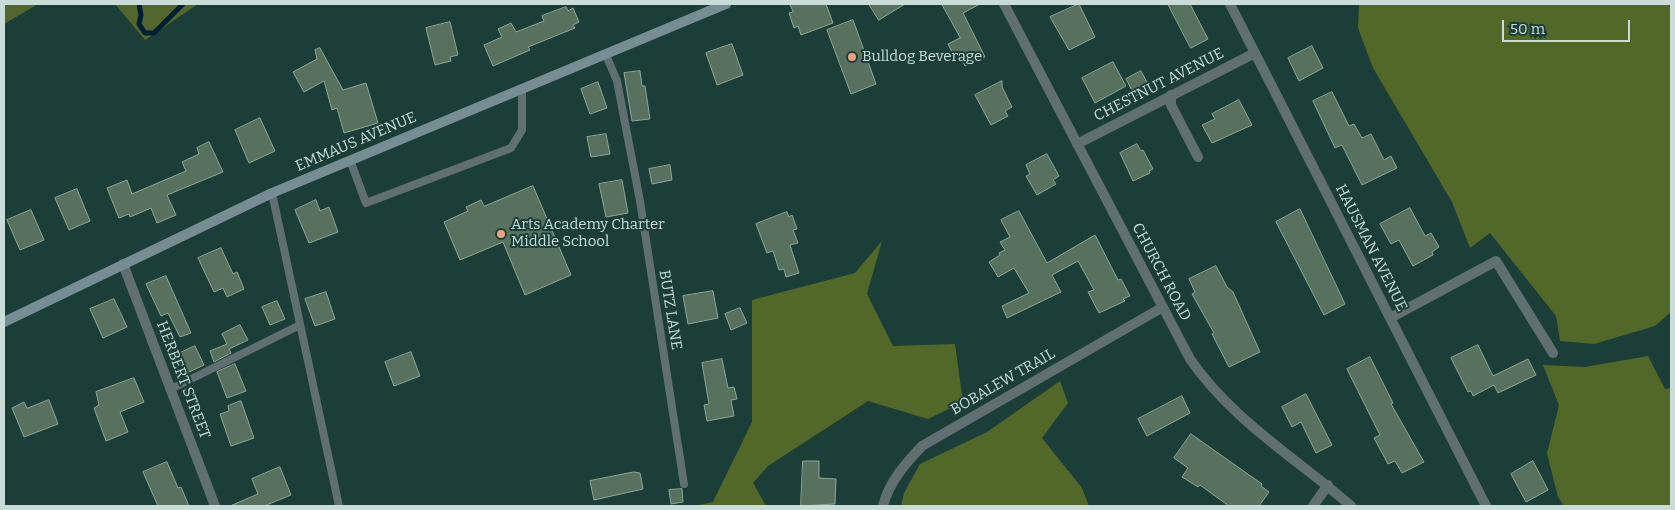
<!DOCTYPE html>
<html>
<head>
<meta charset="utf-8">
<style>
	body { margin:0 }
	#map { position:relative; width:1675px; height:510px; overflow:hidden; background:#1c3e39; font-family:Bitter,serif }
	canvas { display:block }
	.frame { position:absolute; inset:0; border:5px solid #c9dcd8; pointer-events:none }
	.scale { position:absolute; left:1502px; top:20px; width:128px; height:22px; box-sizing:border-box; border:2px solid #c9dcd8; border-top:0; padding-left:6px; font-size:15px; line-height:18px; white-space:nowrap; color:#c9dcd8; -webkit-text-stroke:4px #1c3e39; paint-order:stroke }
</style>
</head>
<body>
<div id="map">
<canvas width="1675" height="510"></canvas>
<div class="frame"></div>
<div class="scale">50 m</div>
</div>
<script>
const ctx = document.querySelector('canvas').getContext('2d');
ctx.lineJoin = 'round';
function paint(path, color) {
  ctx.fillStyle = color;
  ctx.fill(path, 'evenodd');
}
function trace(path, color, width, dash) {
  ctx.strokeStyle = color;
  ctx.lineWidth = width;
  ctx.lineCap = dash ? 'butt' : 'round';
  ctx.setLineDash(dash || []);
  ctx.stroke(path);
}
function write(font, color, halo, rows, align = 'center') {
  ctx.font = font + ' Bitter,serif';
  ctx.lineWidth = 4;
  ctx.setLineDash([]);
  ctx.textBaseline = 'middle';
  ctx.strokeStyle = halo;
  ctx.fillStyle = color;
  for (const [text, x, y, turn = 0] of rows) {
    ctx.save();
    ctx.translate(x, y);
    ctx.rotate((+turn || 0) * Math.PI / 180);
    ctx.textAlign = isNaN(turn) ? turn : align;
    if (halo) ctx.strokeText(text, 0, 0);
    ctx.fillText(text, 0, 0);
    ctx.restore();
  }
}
const green = new Path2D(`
	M4,4H38L4,24Z
	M115,4H198L145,40Z`);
const forest = new Path2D(`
	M1359,4H1671V312L1655,326L1594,344L1560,341L1556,316L1490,233L1470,248L1452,202L1373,68L1358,28Z
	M882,241L867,294L893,346L955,344L963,402L928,419L868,401L768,466L753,483L766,506H694L713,502L752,422V300L855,273Z
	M1648,356L1665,389L1671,388V506H1564L1558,497L1547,453L1559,405L1543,365L1585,367Z
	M1060,381L1068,403L1042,438L1082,488L1089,506H901L904,493L920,464L987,432Z`);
const stream = new Path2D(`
	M139,4L141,15L139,24L145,33H154L183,4`);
const building = new Path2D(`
	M790,4H826L833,23L801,35L798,26L794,28L789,13L793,12Z
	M869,4H905L879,20Z
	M942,4H980L963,13L985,57L965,66L959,53L954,56L948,44L960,38Z
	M1079,4L1095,37L1069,50L1050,17Z
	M1168,4H1190L1208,39L1191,48Z
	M566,7L568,11L573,8L579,22L573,25L575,28L528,47L530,50L493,66L484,45L502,37L498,29L511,23L516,32L544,21L542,16Z
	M853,20L876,84L851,94L827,30Z
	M450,22L458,55L450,57L451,61L435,65L426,28Z
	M732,44L743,75L717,85L706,53Z
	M1312,46L1323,68L1299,81L1288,58Z
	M320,48L343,90L366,83L378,123L344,133L337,108L332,110L324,81L304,92L293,72L317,59L315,50Z
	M1113,62L1126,86L1095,103L1082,78Z
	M640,71L642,86H645L650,119L632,121L624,73Z
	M1141,71L1150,88L1135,96L1126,79Z
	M1002,81V87L1012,107L1005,111L1008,116L991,125L975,95Z
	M598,82L607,108L590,114L581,89Z
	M1332,92L1349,126L1354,124L1362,138L1371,134L1384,160L1391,156L1397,168L1362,185L1342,145L1335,148L1313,101Z
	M1239,100L1252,125L1212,143L1202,125L1215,119L1212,114Z
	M260,118L275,151L249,163L235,130Z
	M606,134L610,154L591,157L587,137Z
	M209,142L223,172L167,195L176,215L157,223L151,208L130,217L129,214L119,218L107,188L127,180L132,194L186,171L182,162L199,154L197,148Z
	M1137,144L1141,151L1143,150L1153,169L1149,171L1150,173L1133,181L1120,153Z
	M1047,154L1059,176L1053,180L1056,184L1037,195L1026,176L1030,174L1026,165Z
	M670,165L672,180L652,184L649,169Z
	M622,180L628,213L606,217L599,184Z
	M533,186L571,275L525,295L503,242L460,260L444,222L468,211L466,207L481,200L484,206Z
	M77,189L90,221L69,230L55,198Z
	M316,200L320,211L329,207L338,232L309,243L295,210Z
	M1410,208L1425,236L1431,233L1439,247L1432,252L1433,255L1413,266L1399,240L1391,244L1380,224Z
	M1300,209L1345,304L1324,315L1276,222Z
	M31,210L44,240L20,250L7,220Z
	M1019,211L1047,263L1095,235L1118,280L1121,279L1130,296L1123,299L1125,301L1099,313L1088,292L1094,290L1078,261L1052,275L1061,292L1007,318L1002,306L1029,293L1014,268L998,277L989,262L1000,255L999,253L1005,250L1000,242L1010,237L1001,220Z
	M787,212L789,217L792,215L797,229L793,230L798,243L790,245L799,273L786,277L784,269L779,270L773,251L767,253L756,224Z
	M221,248L233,274L237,272L244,289L227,297L223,288L214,292L198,258Z
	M1216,266L1227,287L1233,292L1260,352L1229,367L1212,334L1214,333L1192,294L1195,292L1189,279Z
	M166,276L191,333L180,337L168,313L161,316L146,284Z
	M713,291L718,318L688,324L683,296Z
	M326,292L335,319L315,326L305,299Z
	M114,299L127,327L103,338L90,309Z
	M277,301L285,319L270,325L262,307Z
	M740,308L747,323L731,330L725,314Z
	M240,325L248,340L229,349L231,353L214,362L210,351L227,344L222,334Z
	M1478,345L1493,376L1528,359L1536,375L1498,393L1494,385L1473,396L1471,391L1468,392L1451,358Z
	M195,346L204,365L187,373L178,354Z
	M411,352L420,376L394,386L385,362Z
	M1370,357L1393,403L1391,404L1424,462L1402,473L1395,461L1388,464L1374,438L1380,435L1347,369Z
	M722,359L728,388L734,387L737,399L731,400L734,416L707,421L704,405L709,404L702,363Z
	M235,364L246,391L227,398L217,372Z
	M134,378L144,402L120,412L128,432L106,441L94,408L99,405L96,392Z
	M1306,394L1332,445L1316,453L1301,422L1292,427L1282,407Z
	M1182,396L1190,413L1147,436L1138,419Z
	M49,400L58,424L24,437L12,408L24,402L27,408Z
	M241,401L254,438L231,446L220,414L229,411L228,406Z
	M1191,434L1262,484L1261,486L1269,492L1259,506H1229L1200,485L1198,487L1182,477L1188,468L1174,458Z
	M803,461H819V478L836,479L835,504L801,506Z
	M1533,461L1548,490L1526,502L1511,474Z
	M167,462L178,488L181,487L189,506H158L143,472Z
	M280,467L291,495L264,506H230L258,494L252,479Z
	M634,472L640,473L643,489L594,500L590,481Z
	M682,489L683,502L671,504L669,490Z`);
const lane = new Path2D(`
	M606,55L617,81L640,201L684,484
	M350,160L366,203L511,148L522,130V89
	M272,193L339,506
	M171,389L300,325`);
const street = new Path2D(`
	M1004,4L1190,359C1232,420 1296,458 1351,506
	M1230,4L1486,506
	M1171,95V105L1198,157
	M1077,144L1255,53
	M123,264L215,506
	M1390,318L1496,261L1553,353
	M883,506C889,482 905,464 922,446L1163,307
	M1313,506L1328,485`);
const secondary = new Path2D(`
	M4,322L272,193L726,4`);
const markers = [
	[852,57,5,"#f2a081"],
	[501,234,5,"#f2a081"]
];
const poiNames = [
	["Bulldog Beverage",862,57],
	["Arts Academy Charter",511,225],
	["Middle School",511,242]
];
const streetNames = [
	["CHESTNUT AVENUE",1159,85,-27],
	["EMMAUS AVENUE",356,142,-23],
	["HAUSMAN AVENUE",1371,248,63],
	["CHURCH ROAD",1161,272,62],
	["BUTZ LANE",670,310,81],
	["HERBERT STREET",183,380,69],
	["BOBALEW TRAIL",1003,382,-30]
];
paint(green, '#52662e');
paint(forest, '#526829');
trace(stream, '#001f33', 5);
paint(building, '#57715e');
trace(building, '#8ca794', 1);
trace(lane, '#606f72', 8);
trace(street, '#606f72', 10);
trace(secondary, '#768e93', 10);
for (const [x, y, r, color] of markers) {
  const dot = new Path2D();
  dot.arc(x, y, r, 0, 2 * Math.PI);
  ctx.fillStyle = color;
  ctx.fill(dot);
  trace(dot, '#1c3e39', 2);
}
write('15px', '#c9dcd8', '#1c3e39', poiNames, 'left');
write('15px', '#c9dcd8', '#1c3e39', streetNames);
</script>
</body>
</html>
